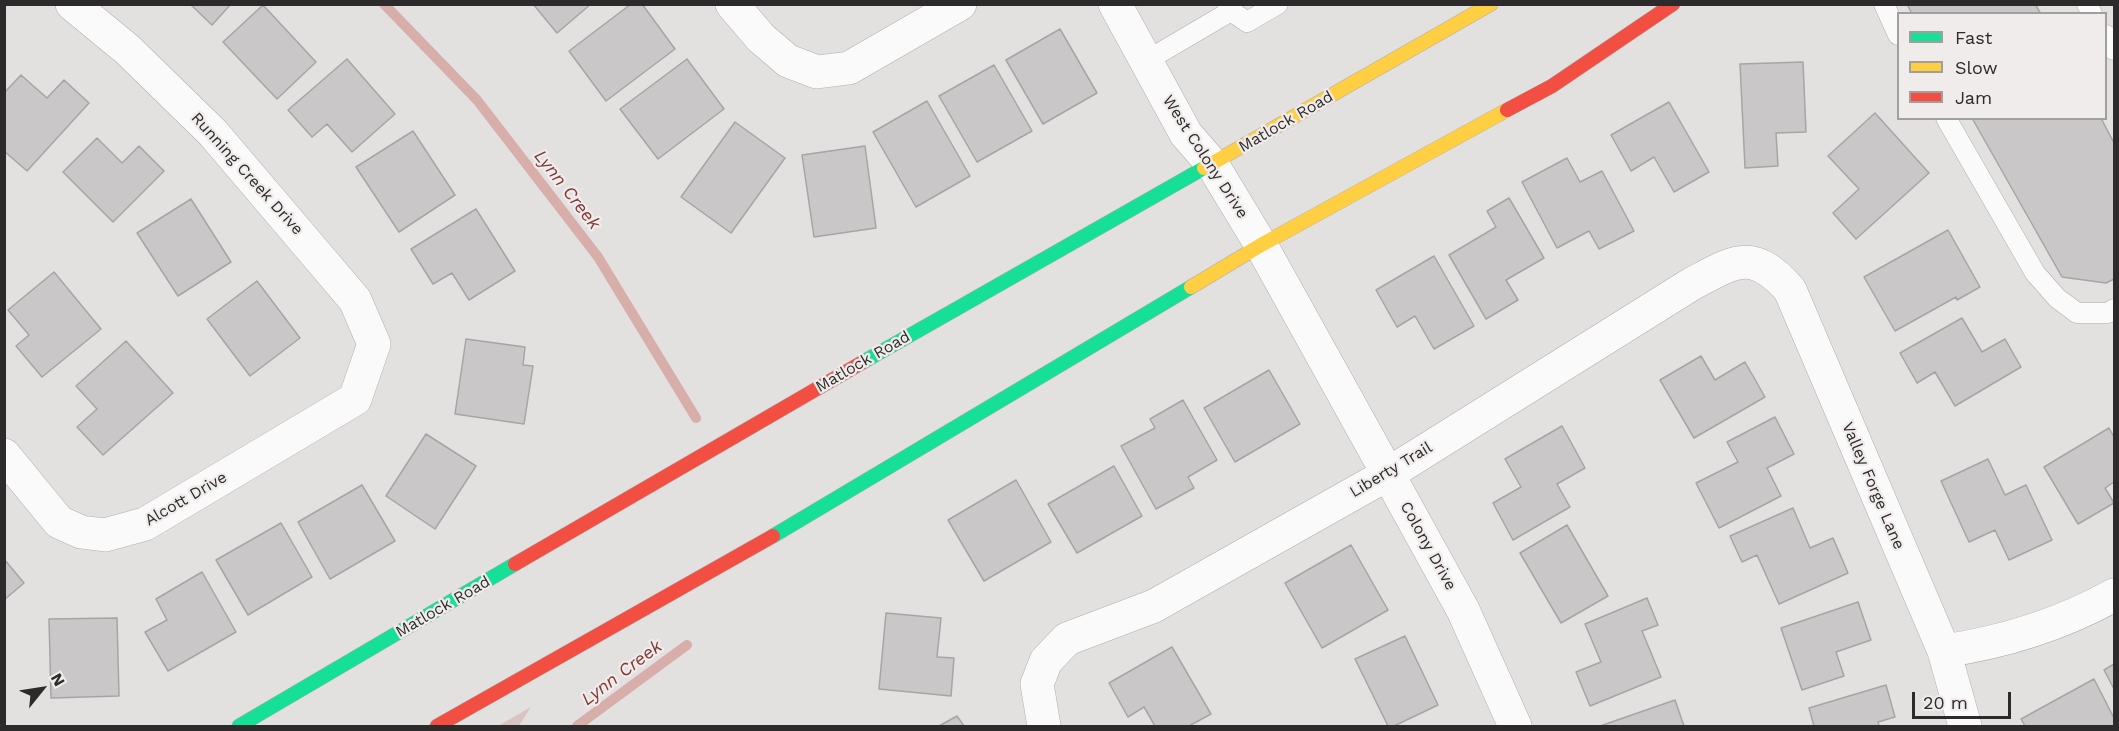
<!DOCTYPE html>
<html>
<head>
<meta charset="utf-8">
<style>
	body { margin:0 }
	#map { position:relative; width:2119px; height:731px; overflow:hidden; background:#e3e0e0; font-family:"Work Sans",sans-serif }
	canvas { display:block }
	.frame { position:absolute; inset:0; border:6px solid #2c2a2a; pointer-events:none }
	.legend { position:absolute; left:1897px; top:12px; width:210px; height:108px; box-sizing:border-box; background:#f1ecec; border:2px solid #a29e9e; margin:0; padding:8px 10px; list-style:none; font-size:18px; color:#2c2a2a }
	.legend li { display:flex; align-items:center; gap:12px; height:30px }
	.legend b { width:30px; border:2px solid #a29e9e }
	.north { position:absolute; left:12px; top:659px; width:60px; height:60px; -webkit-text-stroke:4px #f1ecec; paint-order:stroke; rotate:60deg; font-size:16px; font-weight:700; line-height:24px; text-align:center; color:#2c2a2a }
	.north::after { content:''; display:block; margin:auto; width:21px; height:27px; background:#2c2a2a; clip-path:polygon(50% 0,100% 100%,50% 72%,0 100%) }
	.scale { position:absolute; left:1912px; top:692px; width:99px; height:27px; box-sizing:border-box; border:3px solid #2c2a2a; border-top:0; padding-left:8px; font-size:18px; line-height:21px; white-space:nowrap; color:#2c2a2a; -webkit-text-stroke:4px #f1ecec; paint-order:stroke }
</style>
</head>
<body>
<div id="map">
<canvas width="2119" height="731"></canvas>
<div class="frame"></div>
<ul class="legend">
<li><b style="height:8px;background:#16e098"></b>Fast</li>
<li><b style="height:8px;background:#ffcf43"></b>Slow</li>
<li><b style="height:8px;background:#f24e42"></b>Jam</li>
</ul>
<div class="north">N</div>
<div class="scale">20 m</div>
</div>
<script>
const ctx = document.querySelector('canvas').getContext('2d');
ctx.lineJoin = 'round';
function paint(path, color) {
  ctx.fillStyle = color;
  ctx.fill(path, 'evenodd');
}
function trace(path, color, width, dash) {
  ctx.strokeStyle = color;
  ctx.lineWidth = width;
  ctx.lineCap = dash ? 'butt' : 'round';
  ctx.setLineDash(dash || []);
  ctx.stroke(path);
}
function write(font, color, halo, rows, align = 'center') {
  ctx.font = font + ' "Work Sans",sans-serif';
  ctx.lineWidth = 4.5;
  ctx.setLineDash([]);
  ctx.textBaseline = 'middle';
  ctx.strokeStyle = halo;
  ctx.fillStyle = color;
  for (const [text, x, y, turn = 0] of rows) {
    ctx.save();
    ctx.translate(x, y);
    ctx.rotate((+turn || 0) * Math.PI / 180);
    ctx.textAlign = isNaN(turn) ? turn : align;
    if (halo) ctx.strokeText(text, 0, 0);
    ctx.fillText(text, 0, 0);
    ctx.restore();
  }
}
const green = new Path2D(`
	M531,707L519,726H498Z`);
const stream = new Path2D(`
	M384,4L477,100L598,257L696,418
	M577,726L687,645`);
const building = new Path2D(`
	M190,4H231L212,25Z
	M533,4H591L557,33Z
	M631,4H642L675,49L606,101L569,51Z
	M1907,4H2035L2041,14H1912Z
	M263,5L316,62L277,99L223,42Z
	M1060,29L1097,93L1043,124L1006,60Z
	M347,59L395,114L352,152L327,124L312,137L288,110Z
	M687,59L724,109L658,159L620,109Z
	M1803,62L1806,132L1776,133L1778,166L1745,168L1740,64Z
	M994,65L1032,131L977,162L939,96Z
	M21,75L47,98L64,80L89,103L27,171L4,151V93Z
	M927,101L970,176L916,207L873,132Z
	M1669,102L1709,172L1674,192L1654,157L1631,171L1611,135Z
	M1875,113L1929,173L1856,239L1833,213L1859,189L1828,156Z
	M1972,118H2101L2114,143V279L2106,283L2062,277Z
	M735,122L785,158L731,233L681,197Z
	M413,131L455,195L399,232L356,167Z
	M97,138L122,163L139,146L164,171L113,222L63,172Z
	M865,146L876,228L814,237L802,155Z
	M1567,158L1580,182L1602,171L1634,231L1599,249L1589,231L1557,248L1522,182Z
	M1509,198L1544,258L1506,280L1518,300L1486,319L1449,255L1496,227L1487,211Z
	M191,199L231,262L178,296L137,233Z
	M476,209L515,271L469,300L452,273L433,284L411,249Z
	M1948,230L1980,287L1957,300L1956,297L1895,331L1864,277Z
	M1434,256L1474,326L1434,349L1415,316L1397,327L1376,290Z
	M54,272L101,329L42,377L16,346L29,335L8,310Z
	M257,281L300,338L250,376L207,319Z
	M1962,318L1982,352L2005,339L2021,367L1955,406L1935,372L1917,383L1900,353Z
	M466,339L525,347L523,365L533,366L524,424L455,414Z
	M126,341L173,393L103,455L77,427L97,409L76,386Z
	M1701,356L1715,380L1745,362L1765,397L1694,438L1660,380Z
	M1269,370L1300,424L1235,462L1204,408Z
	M1183,400L1217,460L1188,477L1194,488L1156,509L1121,446L1155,428L1150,419Z
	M1775,417L1794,454L1767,468L1781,496L1719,528L1696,483L1738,462L1727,442Z
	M1562,426L1585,468L1557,484L1570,507L1513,540L1493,503L1521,487L1505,459Z
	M2109,428L2114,437V482L2105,488L2114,503L2078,524L2044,467Z
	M426,434L476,466L435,529L386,496Z
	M1988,459L2005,495L2026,485L2052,540L2009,560L1995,530L1969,542L1941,481Z
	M1114,466L1142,516L1077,553L1048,504Z
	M1016,480L1051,542L984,581L948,520Z
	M362,485L395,541L330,579L298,522Z
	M1793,508L1810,548L1833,538L1848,573L1779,604L1757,555L1742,562L1730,536Z
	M281,523L312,577L248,615L216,560Z
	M1567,525L1608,596L1561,623L1520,553Z
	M1351,545L1388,610L1322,648L1285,583Z
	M4,559L24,583L4,600Z
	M202,572L236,632L168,671L145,632L167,620L156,599Z
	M1647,598L1658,625L1642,631L1661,677L1590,706L1576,672L1601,662L1585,624Z
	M1858,602L1871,640L1836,652L1844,676L1802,690L1781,628Z
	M886,613L941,618L937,657L954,658L951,696L879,689Z
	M117,618L119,696L51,698L49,619Z
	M1405,636L1438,705L1394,726H1388L1355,659Z
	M1172,647L1211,714L1189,726H1155L1144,707L1128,717L1109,683Z
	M2114,664V689L2104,670Z
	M2094,679L2114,718V726H2025L2021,719Z
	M1886,685L1895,717L1878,722L1879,726H1814L1809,708Z
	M1675,700L1684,726H1600Z
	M957,716L964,726H939Z`);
const lane = new Path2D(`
	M1228,4L1231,11L1247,22L1278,4
	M1884,4L1898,35
	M2087,4L2092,14
	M2106,35L2114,50
	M1146,61L1231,11
	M1946,118L2035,273L2057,298L2077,313H2108L2114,309`);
const street = new Path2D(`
	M732,4L761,38L788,61L817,72L849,68L960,4
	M1115,4L1186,134L1212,164L1261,245L1388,474L1463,610L1515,726
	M4,455L59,522L81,532L105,535L145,524L355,399L374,344L355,300L213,133L128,50L72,4
	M1944,651C2005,642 2060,625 2114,595
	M1044,726L1037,684L1046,661L1067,639L1154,606L1388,474L1690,285C1735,261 1752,247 1790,290L1944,651L1965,726`);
const fast = new Path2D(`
	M863,362L1204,168
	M773,536L1191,287
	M239,726L515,564`);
const slow = new Path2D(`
	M1204,168L1491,4
	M1191,287L1261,245L1507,110`);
const jam = new Path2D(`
	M1507,110L1552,86L1673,4
	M515,564L863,362
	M437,726L773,536`);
const streetNames = [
	["Matlock Road",1286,122,-30],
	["West Colony Drive",1205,157,57],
	["Running Creek Drive",247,174,48],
	["Matlock Road",863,362,-30],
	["Liberty Trail",1391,470,-31],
	["Valley Forge Lane",1873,486,67],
	["Alcott Drive",186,499,-30],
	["Colony Drive",1428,546,61],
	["Matlock Road",443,607,-30]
];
const waterNames = [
	["Lynn Creek",567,190,52],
	["Lynn Creek",622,673,-37]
];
paint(green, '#dac4c2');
trace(stream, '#d7aea9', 10);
paint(building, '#c9c7c7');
trace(building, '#a6a5a5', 1.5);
trace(lane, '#b0aeae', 21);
trace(street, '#b0aeae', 34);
trace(fast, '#b0aeae', 15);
trace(slow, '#b0aeae', 15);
trace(jam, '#b0aeae', 15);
trace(lane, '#fbfafa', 20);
trace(street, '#fbfafa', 33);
trace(fast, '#16e098', 14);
trace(slow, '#ffcf43', 14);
trace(jam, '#f24e42', 14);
write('16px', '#2c2a2a', '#f1ecec', streetNames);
write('italic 18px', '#803934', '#f1ecec', waterNames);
</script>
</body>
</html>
